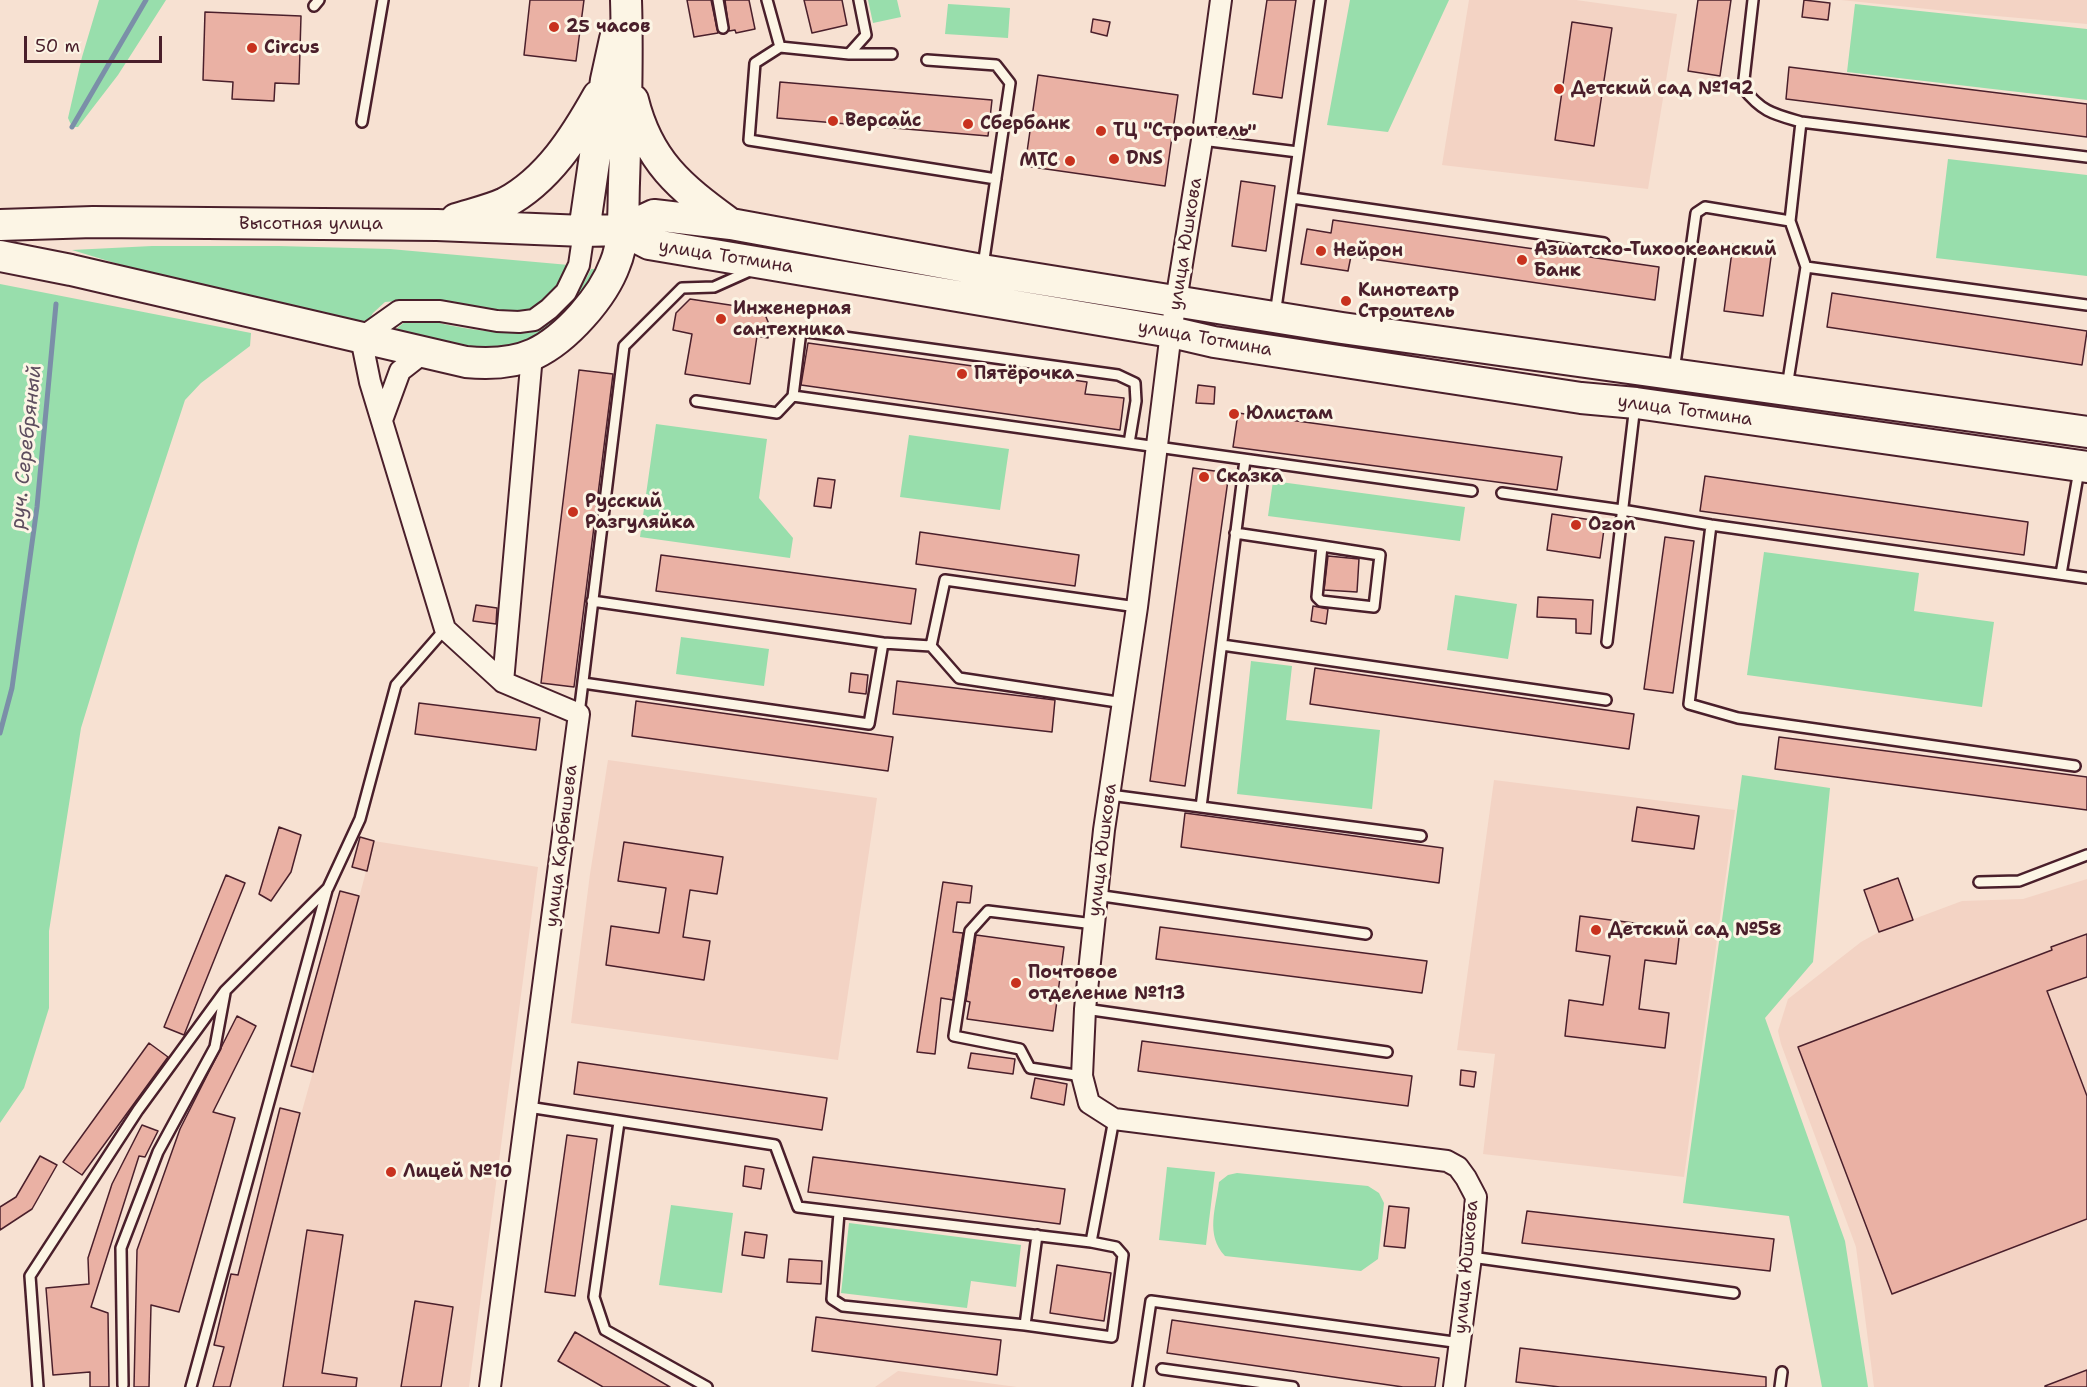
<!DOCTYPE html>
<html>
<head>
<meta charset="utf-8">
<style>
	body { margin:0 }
	#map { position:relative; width:2087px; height:1387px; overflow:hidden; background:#f7e1d2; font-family:"Shantell Sans",sans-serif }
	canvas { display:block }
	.scale { position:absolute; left:24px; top:36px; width:138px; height:27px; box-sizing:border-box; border:3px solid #4a1f2b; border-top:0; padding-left:8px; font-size:18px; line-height:21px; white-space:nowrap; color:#4a1f2b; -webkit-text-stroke:4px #fcf5e5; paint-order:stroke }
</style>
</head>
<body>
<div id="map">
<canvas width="2087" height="1387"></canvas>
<div class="scale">50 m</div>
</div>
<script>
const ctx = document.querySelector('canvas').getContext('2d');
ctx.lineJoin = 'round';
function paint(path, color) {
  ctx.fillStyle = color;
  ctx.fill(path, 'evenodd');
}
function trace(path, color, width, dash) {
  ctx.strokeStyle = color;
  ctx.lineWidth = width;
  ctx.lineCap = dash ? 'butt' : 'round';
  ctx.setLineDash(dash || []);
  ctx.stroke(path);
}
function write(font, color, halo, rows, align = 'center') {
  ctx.font = font + ' "Shantell Sans",sans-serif';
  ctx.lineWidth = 6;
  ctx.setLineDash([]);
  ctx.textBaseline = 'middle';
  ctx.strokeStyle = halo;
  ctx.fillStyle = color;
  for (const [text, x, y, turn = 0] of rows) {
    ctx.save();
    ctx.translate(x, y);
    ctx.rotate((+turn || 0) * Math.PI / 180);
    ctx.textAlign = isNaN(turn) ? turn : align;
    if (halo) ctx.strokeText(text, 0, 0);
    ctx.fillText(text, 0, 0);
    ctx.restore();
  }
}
const built = new Path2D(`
	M1469,0H1576L1677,14L1648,189L1442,165Z
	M1841,0H2087V24L1985,15Z
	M608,760L877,798L838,1060L571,1023L590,874Z
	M1494,780L1735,810L1684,1177L1483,1154L1495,1054L1457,1050Z
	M374,841L538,867L469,1387H229L268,1231L313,1072Z
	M2087,879V1387H1874L1856,1247L1781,1044L1778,1031L1788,999L1861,942L1879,932L1962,901L2023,899Z
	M898,1371L1017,1387H875Z`);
const green = new Path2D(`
	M99,0H166L118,75L78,127H72L68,118L82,57Z
	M868,0H897L901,17L873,23Z
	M1350,0H1449L1388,132L1327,125Z
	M948,4L1010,8L1008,38L945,34Z
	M1855,4L2087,29V100L1847,72Z
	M1948,159L2087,175V276L1936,258Z
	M152,246H279L390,249L569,265L564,276L548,297L522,315L503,314L421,299L385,302L373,313L367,323L138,270L72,250Z
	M591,269H598L587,291L544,334L513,345L498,350L453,345L403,333L396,329C400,326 404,322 408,320C420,316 436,323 448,325C469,329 502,335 522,331C554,326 578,297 591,269Z
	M0,284L251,333L250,346L201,383L185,400L138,543L81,728L49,931V1008L24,1088L0,1123Z
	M656,424L767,439L759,498L793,538L790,558L640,537Z
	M909,435L1009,449L1000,510L900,497Z
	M1273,481L1465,507L1460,541L1268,516Z
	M1764,552L1919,573L1914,611L1994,622L1982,707L1747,675Z
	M1455,595L1517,604L1508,659L1447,650Z
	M681,637L769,649L764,686L676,674Z
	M1251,661L1292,666L1286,720L1380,730L1372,809L1237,794Z
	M1742,775L1830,788L1813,962L1765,1018L1845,1241L1868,1387H1822L1789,1216L1683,1203Z
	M1167,1167L1215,1172L1206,1245L1159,1240Z
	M1237,1173L1368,1186L1379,1193L1384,1203L1378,1259L1361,1271L1225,1256C1205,1235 1216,1208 1219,1182L1228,1175Z
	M671,1205L733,1213L722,1293L659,1285Z
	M849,1223L1021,1245L1016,1287L971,1281L967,1308L841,1293Z`);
const stream = new Path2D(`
	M72,127L146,0
	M0,733L12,688L37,507L56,304`);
const building = new Path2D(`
	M530,0H584L576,61L524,55Z
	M687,0H711L718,33L694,37Z
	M725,0H749L755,29L736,33L735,30L729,31Z
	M804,0H842L847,25L812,33Z
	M1267,0H1296L1282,98L1253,94Z
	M1698,0H1731L1720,76L1688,71Z
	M1804,0L1830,3L1828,20L1802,17Z
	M205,12L301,16L299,84L275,83L274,101L232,99L233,82L203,80Z
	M1093,19L1110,22L1107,36L1091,32Z
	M1572,22L1612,28L1594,146L1555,140Z
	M1789,67L2087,104V137L1786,99Z
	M1038,75L1178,95L1165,186L1025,166Z
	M780,82L992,100L988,136L777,118Z
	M1241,181L1275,186L1266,251L1232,246Z
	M1333,220L1659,267L1655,300L1351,256L1348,271L1301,264L1307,229L1331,233Z
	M1733,244L1772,250L1763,316L1724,311Z
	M1832,293L2087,331L2082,365L1827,327Z
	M690,299L763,310L769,324L768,338L757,336L750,384L685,374L692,334L673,330L676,313Z
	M808,343L1087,382L1085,394L1124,398L1120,430L801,385Z
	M579,370L613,374L574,687L541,683Z
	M1198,385L1215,387L1214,404L1196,403Z
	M1238,413L1562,457L1557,490L1233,447Z
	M1193,468L1229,473L1185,786L1150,781Z
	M1705,476L2028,522L2024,555L1700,511Z
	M818,478L835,480L831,508L814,506Z
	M1552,514L1605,522L1600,558L1547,550Z
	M920,532L1079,555L1075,586L916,564Z
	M1665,537L1694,541L1673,693L1644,689Z
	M661,555L916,589L911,624L656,591Z
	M1328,556L1359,559L1357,592L1324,590Z
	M1538,597L1593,600L1591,634L1576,633V619L1537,617Z
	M476,605L497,608L496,624L473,621Z
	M1313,606L1328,609L1326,624L1311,621Z
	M1315,668L1634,714L1629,749L1310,704Z
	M851,673L868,675L866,694L849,692Z
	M897,681L1055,700L1052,732L893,714Z
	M636,701L893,737L888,771L632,736Z
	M419,703L540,718L536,750L415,734Z
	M1779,737L2087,777V810L1775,769Z
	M1637,807L1699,816L1694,849L1632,841Z
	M1185,813L1443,848L1439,883L1181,847Z
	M279,827L301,835L291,872L271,901L259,894Z
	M360,837L374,841L367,871L352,867Z
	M624,842L723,857L717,894L690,890L683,937L710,941L704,980L606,965L611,926L659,933L666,888L618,881Z
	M226,875L245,883L184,1035L164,1027Z
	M1898,878L1913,920L1879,932L1864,890Z
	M943,882L972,886L970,903L957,902L953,932L963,933L953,1000L941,998L935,1054L917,1052Z
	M340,891L359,896L313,1072L291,1066Z
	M1580,916L1680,929L1676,964L1645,960L1639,1009L1669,1013L1665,1048L1565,1036L1569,1000L1603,1005L1610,956L1576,951Z
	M1160,927L1427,961L1422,993L1156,959Z
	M2087,934V977L2047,991L2087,1096V1219L1892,1294L1798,1047L2052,950L2051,947Z
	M976,935L1064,947L1053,1031L967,1019L970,1002L966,1001Z
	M237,1016L256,1026L213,1112L235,1118L179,1312L151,1305L149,1387H134L137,1250L180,1129Z
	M1142,1041L1412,1076L1408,1106L1138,1071Z
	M149,1043L168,1057L82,1175L63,1162Z
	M971,1053L1015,1059L1013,1074L968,1068Z
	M578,1062L827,1098L822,1130L574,1094Z
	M1461,1070L1476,1072L1474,1087L1460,1085Z
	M1035,1078L1067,1084L1064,1105L1031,1098Z
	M280,1108L300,1113L230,1387H213L224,1347L214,1345L231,1274L238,1275Z
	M142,1125L158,1131L145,1157L139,1156L91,1307L108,1313L109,1387H90V1372L53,1375L46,1288L89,1284L88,1258L112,1184Z
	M567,1135L597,1139L575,1296L545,1292Z
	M40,1156L57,1165L32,1209L0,1230V1207L16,1197Z
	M813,1157L1065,1189L1060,1224L808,1192Z
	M745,1166L764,1169L761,1189L743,1186Z
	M1389,1206L1409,1208L1405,1248L1384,1246Z
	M1527,1211L1774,1239L1770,1271L1522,1243Z
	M307,1230L343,1235L322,1373L357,1378L356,1387H283Z
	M745,1232L767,1235L764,1258L742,1255Z
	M789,1259L822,1261L821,1284L787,1282Z
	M1057,1265L1111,1273L1104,1321L1050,1313Z
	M415,1301L453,1307L441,1387H401Z
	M816,1317L1001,1340L997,1375L812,1351Z
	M1172,1320L1439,1358L1435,1387H1403L1167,1353Z
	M575,1332L670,1387H603L558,1361Z
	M1520,1348L1766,1377V1387H1560L1516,1382Z
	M2087,1370V1387H2045V1386Z`);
const lane = new Path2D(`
	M718,0L723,28
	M767,0L780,47L849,54H892
	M1753,0L1743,88C1762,112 1773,114 1801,122
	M314,6L319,0
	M780,47L755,63L749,140L996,179
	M849,54L866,35L859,0
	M927,60L996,65L1010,83L983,266
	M362,122L383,0
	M1202,140L1298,152
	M1292,198L1604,243
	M1806,267L1790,221L1801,122L2087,157
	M1275,315L1320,0
	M1674,371L1696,213L1705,207L1790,221
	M1787,387L1806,267L2087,305
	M696,401L777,413L793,396
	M1129,443L1136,401L1135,383L1118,375L801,331L793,396L1472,491
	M1502,493L1622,510L1711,525L2087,578
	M1711,525L1689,704L1738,718L2075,766
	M1235,533L1322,546L1317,597L1321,601L1374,607L1380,555L1322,546
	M2061,574L2079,470
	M592,601L883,643
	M1607,642L1635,405
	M1222,645L1606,700
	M931,646L945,580L1137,607
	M583,683L869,724L883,643L931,646L959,678L1124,703
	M579,714L624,346L682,288L714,287L752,270
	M1110,795L1201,807L1245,460
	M1201,807L1421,836
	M1979,882L2019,881L2087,855
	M1096,895L1366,934
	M1085,1009L1387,1052
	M1082,1076L1030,1068L1020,1049L954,1036L970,931L988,911L1094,924
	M528,1107L775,1145L798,1207L1091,1242L1114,1119
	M619,1122L594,1297L605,1330L707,1387
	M839,1213L832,1299L843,1306L1025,1325L1037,1235
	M1471,1257L1734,1293
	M1025,1325L1112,1337L1123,1255L1116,1247L1091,1242
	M1162,1369L1293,1387
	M123,1385L121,1248L158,1152L215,1047L225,993
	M38,1387L30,1276L138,1110L225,991L328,888L360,819L396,685L445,629
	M191,1387L327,890
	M1138,1387L1151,1301L1461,1343
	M1780,1387L1782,1372`);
const street = new Path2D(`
	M1221,0L1202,140L1171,332L1137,607L1104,830L1085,1009L1082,1076L1089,1103L1114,1119L1447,1161L1458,1167L1466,1178L1476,1197L1471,1257L1454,1387
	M382,420L400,371L423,353
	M503,682L532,355
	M490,1387L579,714L503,682L445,629L370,382L361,338L399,311H440L497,321L519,322L534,320L549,309L566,292L579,265L584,231`);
const primary = new Path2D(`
	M633,100C648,161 680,187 728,222
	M456,219C472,214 490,210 505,203C548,180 575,137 598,96
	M0,225L93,222L437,225L584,231L622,230L654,215L731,224L982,270L1342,328L2087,432
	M622,230L649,244L1171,332L1214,342L1581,398L1636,403L2087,467
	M584,231L606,80L615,39
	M0,256L71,270L466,362C487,364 514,363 534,354C566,339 603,297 615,264C625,240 623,209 624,183C626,122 628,61 626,0`);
const markers = [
	[554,27,6,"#c8321e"],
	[252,48,6,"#c8321e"],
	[1559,89,6,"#c8321e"],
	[833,121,6,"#c8321e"],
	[968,124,6,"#c8321e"],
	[1101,131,6,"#c8321e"],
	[1114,159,6,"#c8321e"],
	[1070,161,6,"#c8321e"],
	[1321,251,6,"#c8321e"],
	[1522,260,6,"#c8321e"],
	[1346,301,6,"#c8321e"],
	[721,319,6,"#c8321e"],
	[962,374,6,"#c8321e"],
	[1234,414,6,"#c8321e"],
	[1204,477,6,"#c8321e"],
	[573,512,6,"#c8321e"],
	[1576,525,6,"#c8321e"],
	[1596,930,6,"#c8321e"],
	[1016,983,6,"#c8321e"],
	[391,1172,6,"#c8321e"]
];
const poiNames = [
	["25 часов",566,27],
	["Circus",264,48],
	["Детский сад №192",1571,89],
	["Версайс",845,121],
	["Сбербанк",980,124],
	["ТЦ \"Строитель\"",1113,131],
	["DNS",1126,159],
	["МТС",1058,161,"right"],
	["Азиатско-Тихоокеанский",1534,250],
	["Банк",1534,271],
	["Нейрон",1333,251],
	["Кинотеатр",1358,291],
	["Строитель",1358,312],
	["Инженерная",733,309],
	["сантехника",733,330],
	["Пятёрочка",974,374],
	["Юлистам",1246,414],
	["Сказка",1216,477],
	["Русский",585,502],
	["Разгуляйка",585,523],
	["Ozon",1588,525],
	["Детский сад №58",1608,930],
	["Почтовое",1028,973],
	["отделение №113",1028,994],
	["Лицей №10",403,1172]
];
const streetNames = [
	["Высотная улица",311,224],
	["улица Юшкова",1186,244,-81],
	["улица Тотмина",726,257,9],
	["улица Тотмина",1205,339,10],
	["улица Тотмина",1685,411,8],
	["улица Карбышева",562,846,-83],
	["улица Юшкова",1103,850,-83],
	["улица Юшкова",1467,1267,-85]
];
const waterNames = [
	["руч. Серебряный",27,447,-84]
];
paint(built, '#f3d3c4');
paint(green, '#98deac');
trace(stream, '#7b8fa8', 5);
paint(building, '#eab1a4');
trace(building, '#4a1f2b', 1.5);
trace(lane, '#4a1f2b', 14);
trace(street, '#4a1f2b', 24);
trace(primary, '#4a1f2b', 34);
trace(lane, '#fcf5e5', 9);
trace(street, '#fcf5e5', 20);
trace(primary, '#fcf5e5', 30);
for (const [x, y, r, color] of markers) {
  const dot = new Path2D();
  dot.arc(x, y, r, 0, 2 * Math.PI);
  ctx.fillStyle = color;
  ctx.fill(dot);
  trace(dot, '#fcf5e5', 2);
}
write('bold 18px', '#4a1f2b', '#fcf5e5', poiNames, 'left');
write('18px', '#4a1f2b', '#fcf5e5', streetNames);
write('italic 20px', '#5e4e5f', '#fcf5e5', waterNames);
</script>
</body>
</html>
